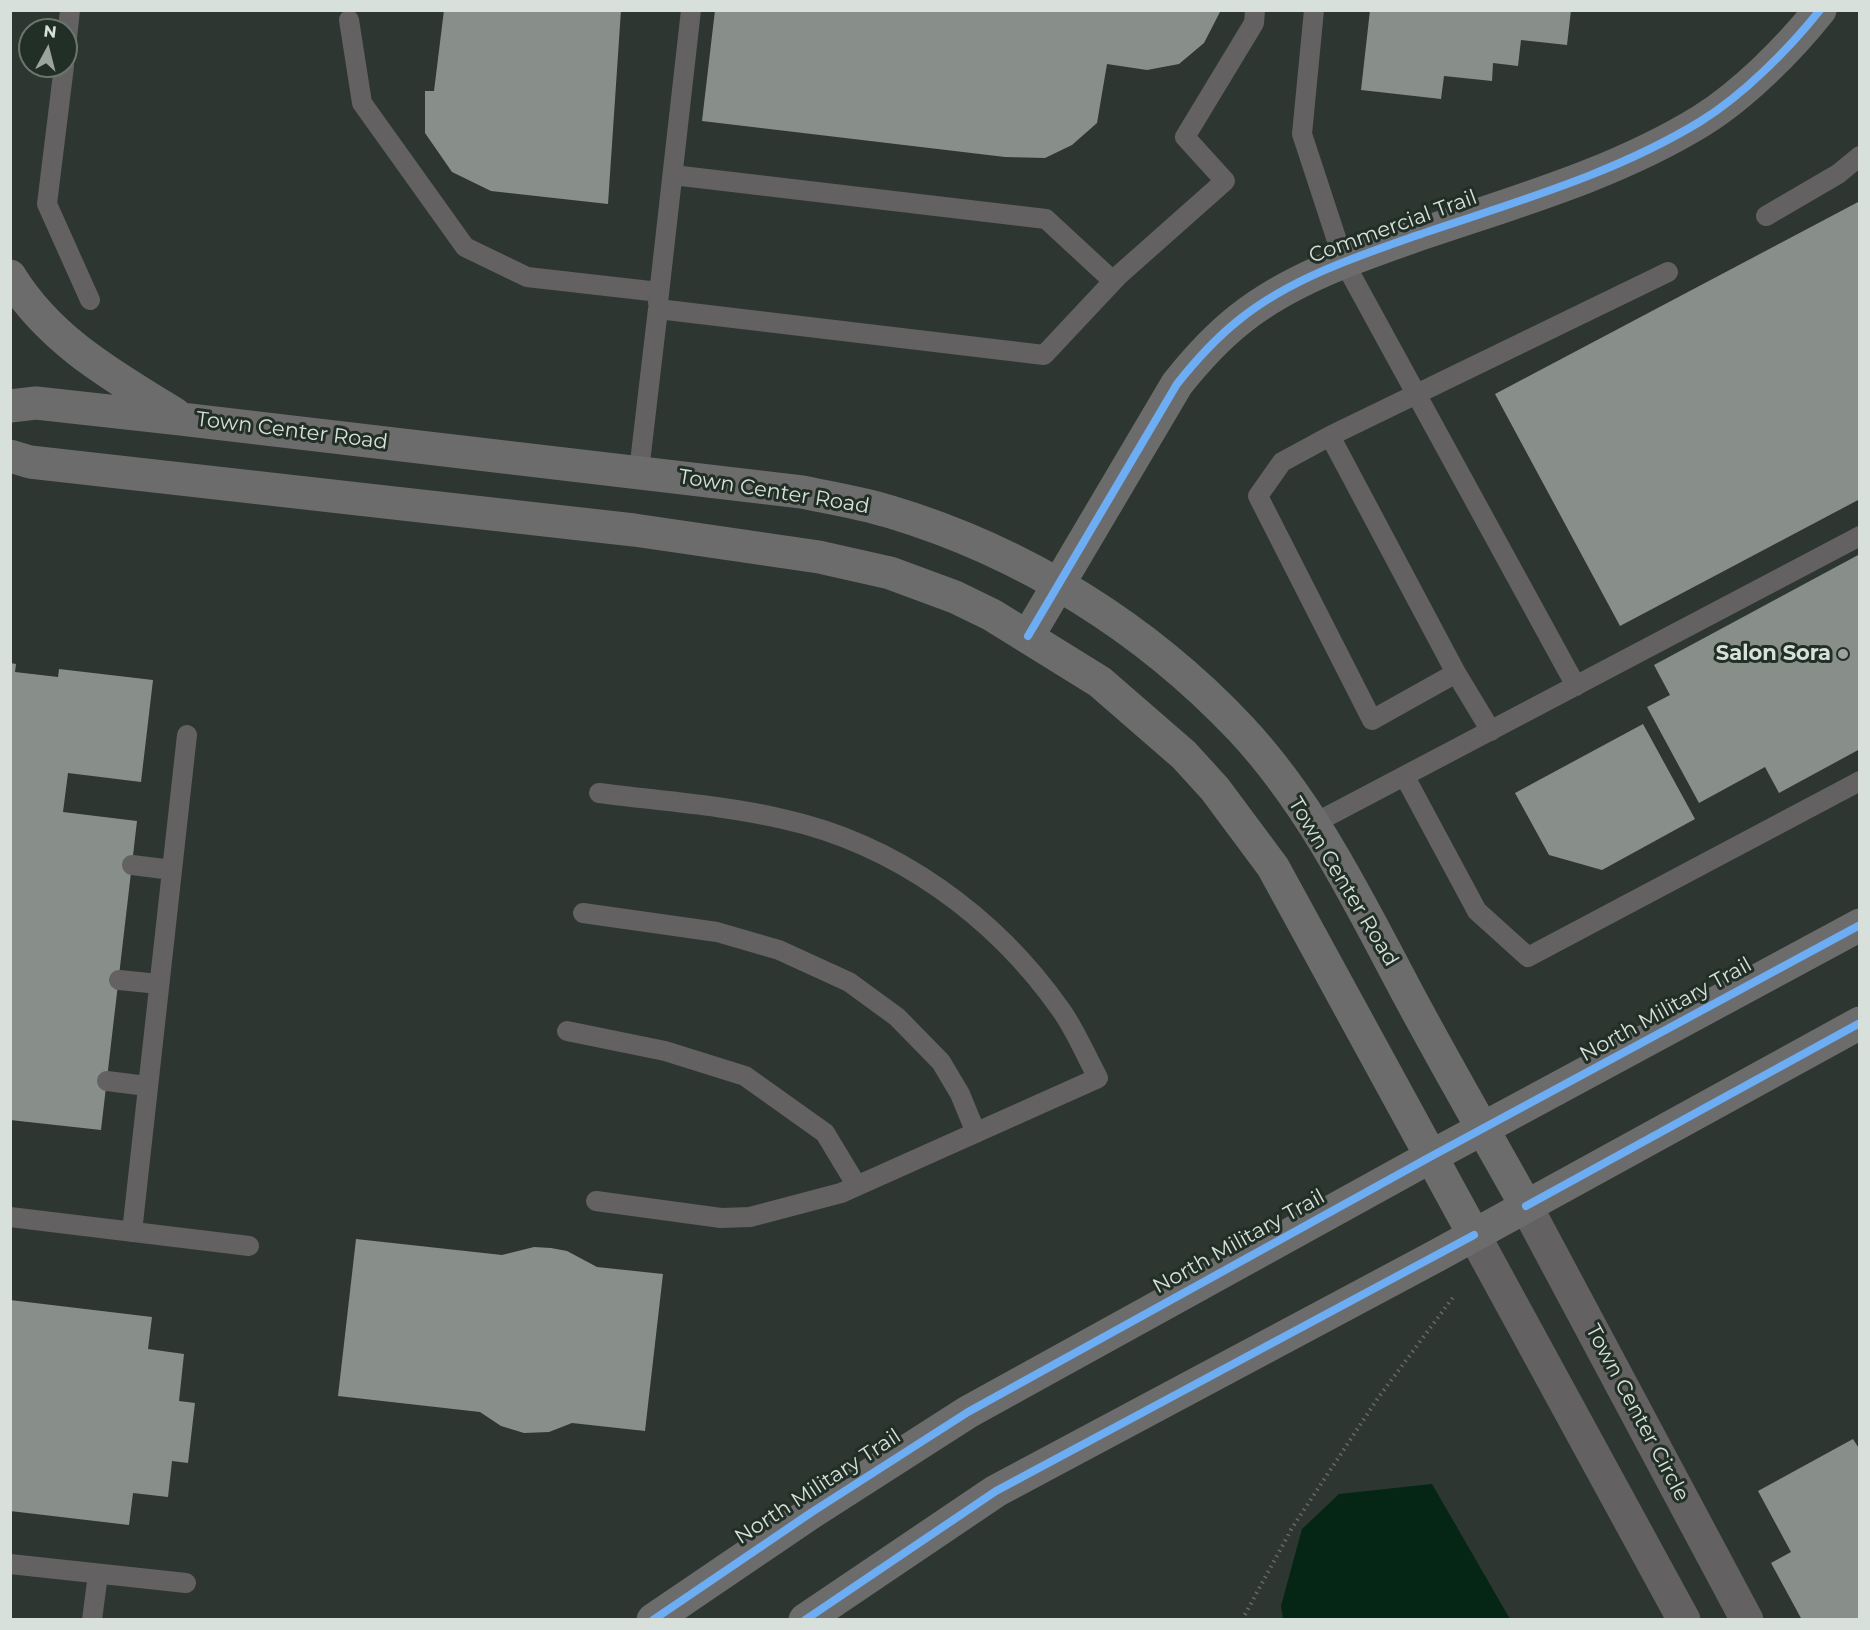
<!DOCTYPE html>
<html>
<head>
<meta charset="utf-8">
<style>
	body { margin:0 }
	#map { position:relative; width:1870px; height:1630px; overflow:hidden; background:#2e3631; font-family:Montserrat,sans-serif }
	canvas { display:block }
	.frame { position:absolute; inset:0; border:12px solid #d7e0da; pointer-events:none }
	.north { position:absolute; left:18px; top:18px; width:60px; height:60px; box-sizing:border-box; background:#212f26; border:2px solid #6a766e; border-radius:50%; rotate:7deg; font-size:16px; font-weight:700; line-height:24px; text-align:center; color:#d7e0da }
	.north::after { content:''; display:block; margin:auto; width:21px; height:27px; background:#9ca49f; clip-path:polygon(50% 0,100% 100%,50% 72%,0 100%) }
</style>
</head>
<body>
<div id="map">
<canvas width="1870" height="1630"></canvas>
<div class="frame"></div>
<div class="north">N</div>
</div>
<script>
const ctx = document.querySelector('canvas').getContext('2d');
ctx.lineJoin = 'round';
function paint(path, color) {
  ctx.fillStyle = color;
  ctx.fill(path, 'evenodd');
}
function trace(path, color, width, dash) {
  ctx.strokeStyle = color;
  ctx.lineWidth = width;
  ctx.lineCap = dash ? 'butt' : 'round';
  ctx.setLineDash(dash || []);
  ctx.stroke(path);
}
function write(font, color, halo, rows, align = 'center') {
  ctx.font = font + ' Montserrat,sans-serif';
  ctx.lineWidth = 6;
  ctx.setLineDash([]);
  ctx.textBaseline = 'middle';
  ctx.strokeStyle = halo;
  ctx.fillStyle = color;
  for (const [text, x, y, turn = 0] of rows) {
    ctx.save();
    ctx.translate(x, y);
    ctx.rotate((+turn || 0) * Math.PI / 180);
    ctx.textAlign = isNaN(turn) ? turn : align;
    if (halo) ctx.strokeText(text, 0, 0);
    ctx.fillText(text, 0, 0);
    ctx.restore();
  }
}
const water = new Path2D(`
	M1432,1484L1510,1619H1283L1281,1606L1302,1529L1339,1494Z`);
const building = new Path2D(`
	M444,10H621L608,204L491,191L452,172L425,133V91H434Z
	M715,10H1221L1204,43L1179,64L1147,70L1107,64L1097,123L1072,145L1045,158L1005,157L702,121Z
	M1370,10H1571L1567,45L1521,40L1518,66L1493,63L1492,81L1444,76L1441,99L1361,90Z
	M1860,201V499L1620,626L1495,394Z
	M1860,554V749L1779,793L1765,767L1699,803L1647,707L1670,695L1654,665Z
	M10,663L16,664L15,672L58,677L59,669L153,680L141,782L68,773L63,812L137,821L101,1130L10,1120Z
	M1643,724L1695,819L1602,870L1549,855L1515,793Z
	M356,1239L502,1255L534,1247L551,1248L567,1251L597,1267L663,1274L645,1431L572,1423L549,1432L524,1433L501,1426L480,1412L338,1396Z
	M10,1300L152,1317L148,1349L184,1354L179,1401L195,1403L188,1463L172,1461L168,1497L133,1493L129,1525L10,1511Z
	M1853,1439L1860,1450V1620H1802L1771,1563L1791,1552L1758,1491Z`);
const path = new Path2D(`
	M1242,1620L1292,1528L1378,1398L1454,1296`);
const lane = new Path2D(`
	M1314,10L1302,134L1344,262L1576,686
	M349,20L362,103L465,247L527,277L659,292
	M66,47L70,10
	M64,66L47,204L90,300
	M673,175L1046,219L1113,281
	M1766,216L1838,174L1860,156
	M658,303L691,10
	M1330,436L1456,673L1372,720L1258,496L1282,462L1330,436L1668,272
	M639,471L658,309L1044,355L1119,275L1225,181L1185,137L1254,23L1255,10
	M1456,673L1491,731
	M1405,777L1477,911L1528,957L1860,781
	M1313,824L1860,536
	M132,865L172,870
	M583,913L717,932L779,950L849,982L897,1017L941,1062L960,1094L976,1133
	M119,980L159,984
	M567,1031L665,1051L745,1076L825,1133L857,1186
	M107,1081L147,1086
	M596,1201L721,1218L750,1217L841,1193L1098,1078C1086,1056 1076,1031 1061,1010C995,916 896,844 783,819C723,805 660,801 599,793
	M10,1217L249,1246
	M132,1232L187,735
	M10,1564L186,1583
	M92,1620L98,1574`);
const street = new Path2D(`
	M1526,1206L1747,1620
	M1474,1235L1684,1620`);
const secondary = new Path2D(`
	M10,276C49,340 113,376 175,414
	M10,406L36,403L181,419L802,492C831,498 862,503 891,512C1024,552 1146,628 1241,729C1313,806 1360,904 1409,996C1447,1067 1487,1136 1526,1206
	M10,456L30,462L634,530L819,557L890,573L955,597L992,615L1100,682L1184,755L1215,789L1273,867L1474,1235
	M1028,636L1177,384C1196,360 1216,338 1240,319C1290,279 1355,257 1415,236C1511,203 1613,175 1701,121C1743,95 1789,49 1820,10
	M653,1620L812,1512L968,1412L1430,1157L1860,925
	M805,1620L996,1491L1436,1256L1860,1023`);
const cycleway = new Path2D(`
	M1028,636L1177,384C1196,360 1216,338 1240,319C1290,279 1355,257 1415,236C1511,203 1613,175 1701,121C1743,95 1789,49 1820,10
	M1526,1206L1860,1023
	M653,1620L812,1512L968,1412L1430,1157L1860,925
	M805,1620L996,1491L1474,1235`);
const markers = [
	[1843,654,6,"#9ca49f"]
];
const streetNames = [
	["Commercial Trail",1393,227,-20],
	["Town Center Road",292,431,7],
	["Town Center Road",774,492,9],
	["Town Center Road",1343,882,59],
	["North Military Trail",1666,1010,-29],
	["North Military Trail",1239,1242,-29],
	["Town Center Circle",1637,1413,62],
	["North Military Trail",818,1487,-33]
];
const poiNames = [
	["Salon Sora",1831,654]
];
paint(water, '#062615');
paint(building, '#888f8a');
trace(path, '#686a69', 4, [1.5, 4.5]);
trace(lane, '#636162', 20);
trace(street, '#636162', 33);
trace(secondary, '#6d6c6c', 33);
trace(cycleway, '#6dadf4', 8);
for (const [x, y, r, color] of markers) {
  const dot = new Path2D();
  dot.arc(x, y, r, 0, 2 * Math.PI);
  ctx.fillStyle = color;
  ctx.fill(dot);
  trace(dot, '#212f26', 2);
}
write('21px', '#d7e0da', '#212f26', streetNames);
write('bold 21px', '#d7e0da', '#212f26', poiNames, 'right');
</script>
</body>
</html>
